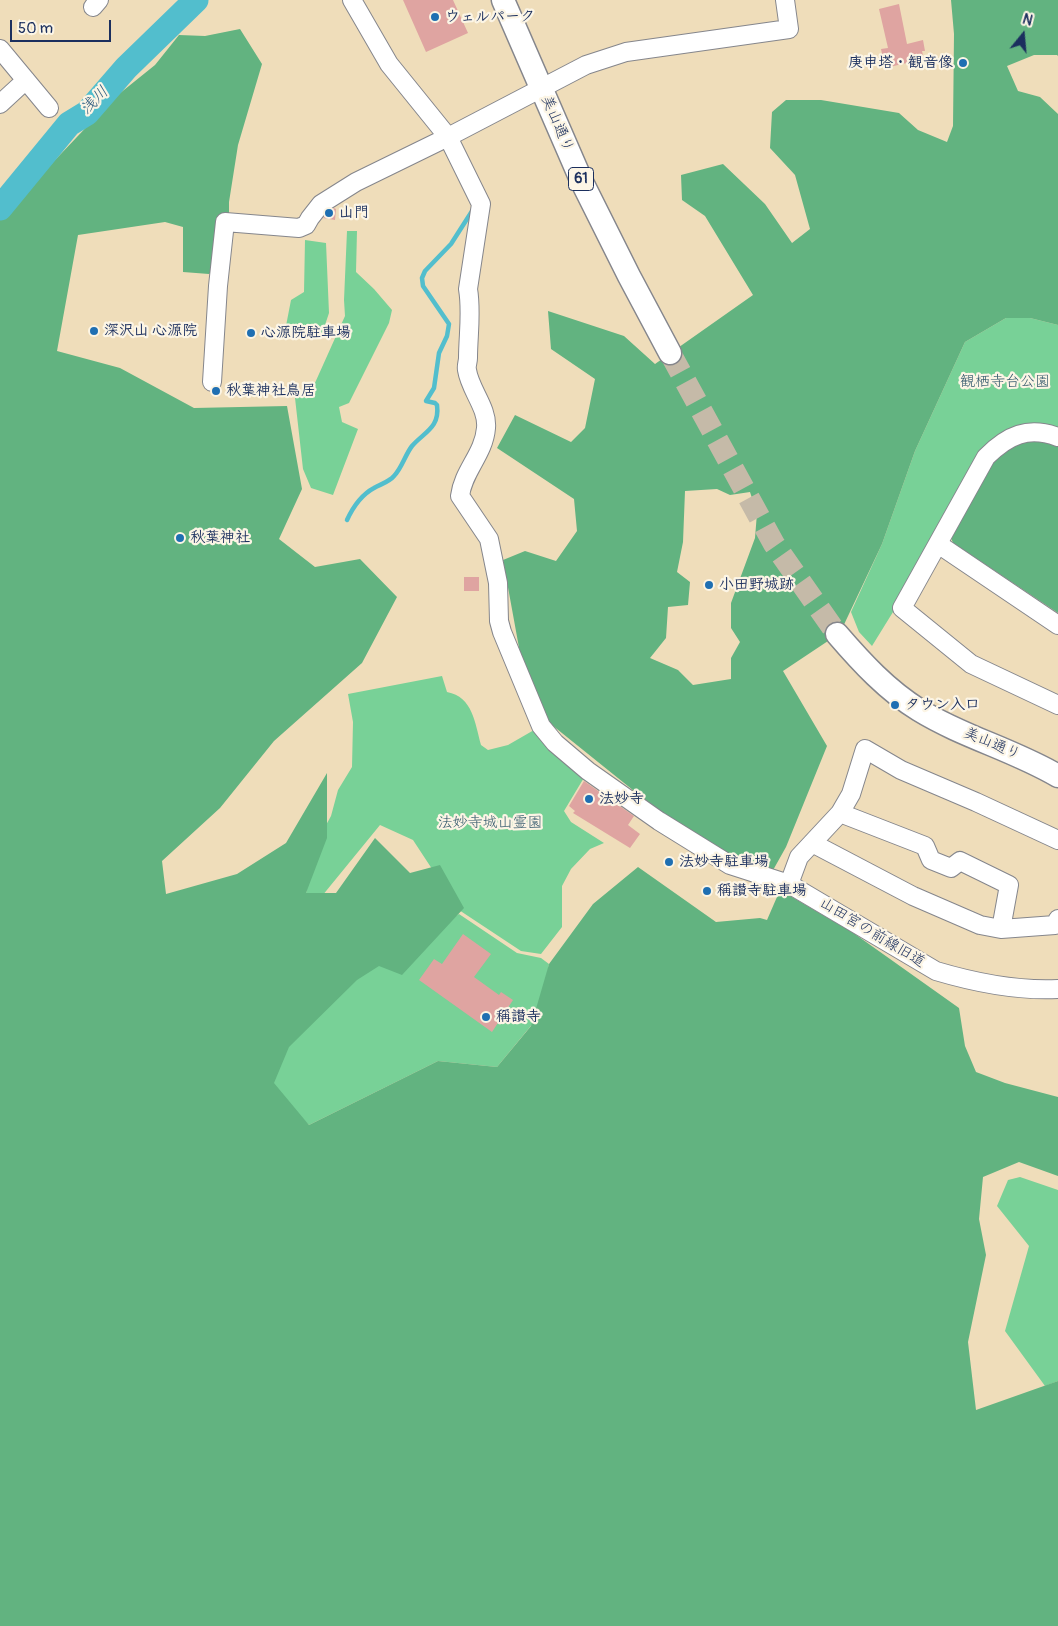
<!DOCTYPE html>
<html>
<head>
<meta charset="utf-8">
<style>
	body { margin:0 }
	#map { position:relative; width:1058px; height:1626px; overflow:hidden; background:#efddba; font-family:Pangolin,sans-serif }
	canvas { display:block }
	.north { position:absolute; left:998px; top:10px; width:50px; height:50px; -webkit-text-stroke:4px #fcf5e5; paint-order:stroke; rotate:17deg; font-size:14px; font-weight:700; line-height:20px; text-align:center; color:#1b2f5e }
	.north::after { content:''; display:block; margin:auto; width:18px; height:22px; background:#1b2f5e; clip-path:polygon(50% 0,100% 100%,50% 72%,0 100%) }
	.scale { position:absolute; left:10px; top:20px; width:101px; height:22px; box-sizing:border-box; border:2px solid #1b2f5e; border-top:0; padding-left:6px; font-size:15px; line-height:18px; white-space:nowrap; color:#1b2f5e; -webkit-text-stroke:4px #fcf5e5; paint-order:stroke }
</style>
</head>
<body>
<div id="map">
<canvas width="1058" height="1626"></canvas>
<div class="north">N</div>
<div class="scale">50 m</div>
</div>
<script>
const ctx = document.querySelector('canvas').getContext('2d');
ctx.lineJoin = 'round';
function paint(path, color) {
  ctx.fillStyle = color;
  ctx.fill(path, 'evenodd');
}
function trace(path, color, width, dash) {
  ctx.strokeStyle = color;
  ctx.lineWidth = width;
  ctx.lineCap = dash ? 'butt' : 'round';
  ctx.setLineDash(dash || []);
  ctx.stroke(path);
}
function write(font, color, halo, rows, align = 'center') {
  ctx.font = font + ' Pangolin,"Klee One",sans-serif';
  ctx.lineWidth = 4.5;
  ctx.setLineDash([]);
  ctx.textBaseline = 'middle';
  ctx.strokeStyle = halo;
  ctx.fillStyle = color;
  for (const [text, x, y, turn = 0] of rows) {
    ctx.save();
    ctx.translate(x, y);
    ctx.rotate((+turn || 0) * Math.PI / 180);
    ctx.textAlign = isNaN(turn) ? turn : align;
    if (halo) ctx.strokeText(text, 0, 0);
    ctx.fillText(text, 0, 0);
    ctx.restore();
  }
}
const green = new Path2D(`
	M347,231H357L356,272L374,289L392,310L389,323L349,403L339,407L342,422L358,429L333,495L311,488L303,469L295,398L310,394L345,316L344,300Z
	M305,240L326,243L329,313L321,337L285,331L291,300L304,292Z
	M1006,318H1030L1058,325V437L1015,436L902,608L893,612L872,646L859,632L851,612L882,544L915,451L965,342Z
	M442,676L447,692C473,697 475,723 481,745L488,750L508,745L541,726L588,771L564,811L571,822L604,843L590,849L571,869L562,886V927L541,954L521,951L459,910L413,840L380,825L322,896L306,893L315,845L331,816L338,790L352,767L353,722L348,694Z
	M459,914L517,953L541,958L549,964L539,1016L497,1067L438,1061L309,1125L266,1088L272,1032Z
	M1020,1177L1058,1190V1381L1045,1386L1005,1331L1029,1246L997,1206L1008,1180Z`);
const forest = new Path2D(`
	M951,0H1058V56L1057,55H1034L1007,66L1018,91L1040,97L1058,114V325L1030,318H1006L965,342L915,451L882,544L840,633L783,671L827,746L786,847L772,872L705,848L542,717L522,664L503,560L525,551L556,561L577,531L574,499L497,448L515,415L571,442L585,428L595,379L551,349L548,311L624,336L655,364L753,295L705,216L682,200L681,175L723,164L765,204L792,243L810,229L795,175L770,148L772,112L786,100H821L899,113L918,130L947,142L953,126L954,34ZM717,489L730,495L750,492L757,513L755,538L731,603V628L740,642L731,658V679L693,685L678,670L650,658L666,638L668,607L688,605L690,582L677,572L683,542L685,491Z
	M240,29L262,64L238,145L229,202V255L209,274L183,272V227L165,222L78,235L57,351L120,368L194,408L287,406L302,489L279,539L315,567L360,559L397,597L362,663L274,741L220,808L162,861L166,894L237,874L286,843L327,773V838L306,893H336L375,838L410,873L440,865L464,908L402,975L379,966L357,980L289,1047L274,1083L309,1125L438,1061L497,1067L531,1026L549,964L593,904L638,867L716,922L760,918L767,920L780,890L852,932L959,1008L965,1046L976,1072L1005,1083L1058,1097V1176L1019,1162L983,1177L979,1219L986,1255L968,1342L976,1410L1058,1381V1626H0V218L114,98L155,65L179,35L205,36Z
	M1046,439L1058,445V613L953,543L950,535L990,463L1021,441Z`);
const stream = new Path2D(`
	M347,520C353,507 361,495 374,488C381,484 389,482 394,476C402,468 405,455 412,446C424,432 440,428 437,405L435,403L426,401L434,388L439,353L447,336L449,324L423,286L422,278L425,271L451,244L474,208`);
const river = new Path2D(`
	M0,208L69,124L87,113L126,68L196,0`);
const building = new Path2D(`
	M403,0H453L468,33L426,52Z
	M899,4L907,44L923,40L925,51H922L924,59L885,68L881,49L888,48L879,9Z
	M334,208L336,209L335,220L323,218Z
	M175,323L186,326L183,336L173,333Z
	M464,577H479V591H464Z
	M584,781L634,816L628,825L640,834L630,848L573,813L575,811L569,806Z
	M463,934L491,954L474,977L499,995L501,992L513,1000L492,1032L419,980L434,959L442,964Z`);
const majorTunnel = new Path2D(`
	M670,353L774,544L837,634`);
const minor = new Path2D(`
	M352,0L389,64L448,137L481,204L468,289C472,312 468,336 468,358C468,362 466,366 467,370C470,390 488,408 486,428C484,454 463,471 460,496L489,539L498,583L499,621L502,632L541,726L555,743L588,771L659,821L730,865L789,884L936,971C973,982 1018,991 1058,989
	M93,7L99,0
	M0,49L49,108
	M0,104L26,80
	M212,382L218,286L225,222L299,228L306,225L310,218L321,204L356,182L448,137L586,65L626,52L789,29L785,0
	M1058,437C1028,426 1008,435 986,457L902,608L971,664L1058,705
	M938,544L1058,625
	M840,813L925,846L931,860L951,868L960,861L1009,885L1001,929
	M812,843L913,896L980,925L1001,929L1055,925L1058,919
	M789,884L799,857L840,813L851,794L865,749L901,770L976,802L1058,840`);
const major = new Path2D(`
	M503,0L582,182L629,276L670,353
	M837,634C862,663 887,690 919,710C963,737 1014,750 1058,776`);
const markers = [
	[435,17,5,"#1f6fb2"],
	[963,63,5,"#1f6fb2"],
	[329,213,5,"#1f6fb2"],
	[94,331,5,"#1f6fb2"],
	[251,333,5,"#1f6fb2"],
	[216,391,5,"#1f6fb2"],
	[180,538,5,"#1f6fb2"],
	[709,585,5,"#1f6fb2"],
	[895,705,5,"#1f6fb2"],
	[589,799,5,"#1f6fb2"],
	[669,862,5,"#1f6fb2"],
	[707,891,5,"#1f6fb2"],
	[486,1017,5,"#1f6fb2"]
];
const shields = [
	[581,179,25]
];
const shieldNames = [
	["61",581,179]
];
const poiNames = [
	["ウェルパーク",445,17],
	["庚申塔・観音像",953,63,"right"],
	["山門",339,213],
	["深沢山 心源院",104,331],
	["心源院駐車場",261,333],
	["秋葉神社鳥居",226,391],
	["秋葉神社",190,538],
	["小田野城跡",719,585],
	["タウン入口",905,705],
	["法妙寺",599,799],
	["法妙寺駐車場",679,862],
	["稱讃寺駐車場",717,891],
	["稱讃寺",496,1017]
];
const streetNames = [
	["美山通り",557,124,67],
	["美山通り",992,744,23],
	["山田宮の前線旧道",872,933,31]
];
const parkNames = [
	["観栖寺台公園",1005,382],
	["法妙寺城山霊園",490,823]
];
const waterNames = [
	["浅川",95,101,-45]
];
paint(green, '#78d197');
paint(forest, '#62b380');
trace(stream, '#52becd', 4.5);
trace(river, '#52becd', 25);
paint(building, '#dfa4a1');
trace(majorTunnel, '#c5baa8', 22, [22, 11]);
trace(minor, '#85868c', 20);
trace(major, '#85868c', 25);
trace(minor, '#fff', 18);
trace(major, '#fff', 22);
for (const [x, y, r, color] of markers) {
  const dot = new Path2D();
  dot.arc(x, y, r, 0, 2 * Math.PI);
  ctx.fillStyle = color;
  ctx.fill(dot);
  trace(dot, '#fcf5e5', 2);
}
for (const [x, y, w] of shields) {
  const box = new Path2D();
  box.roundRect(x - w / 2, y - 11.5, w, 23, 4);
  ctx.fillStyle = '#fcf5e5';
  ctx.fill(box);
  trace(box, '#1b2f5e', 1);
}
write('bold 14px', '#1b2f5e', null, shieldNames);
write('bold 15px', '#1b2f5e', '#fcf5e5', poiNames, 'left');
write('15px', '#1b2f5e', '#fcf5e5', streetNames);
write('15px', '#32586c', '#fcf5e5', parkNames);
write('italic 16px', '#2c5a7f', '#fcf5e5', waterNames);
</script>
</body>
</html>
